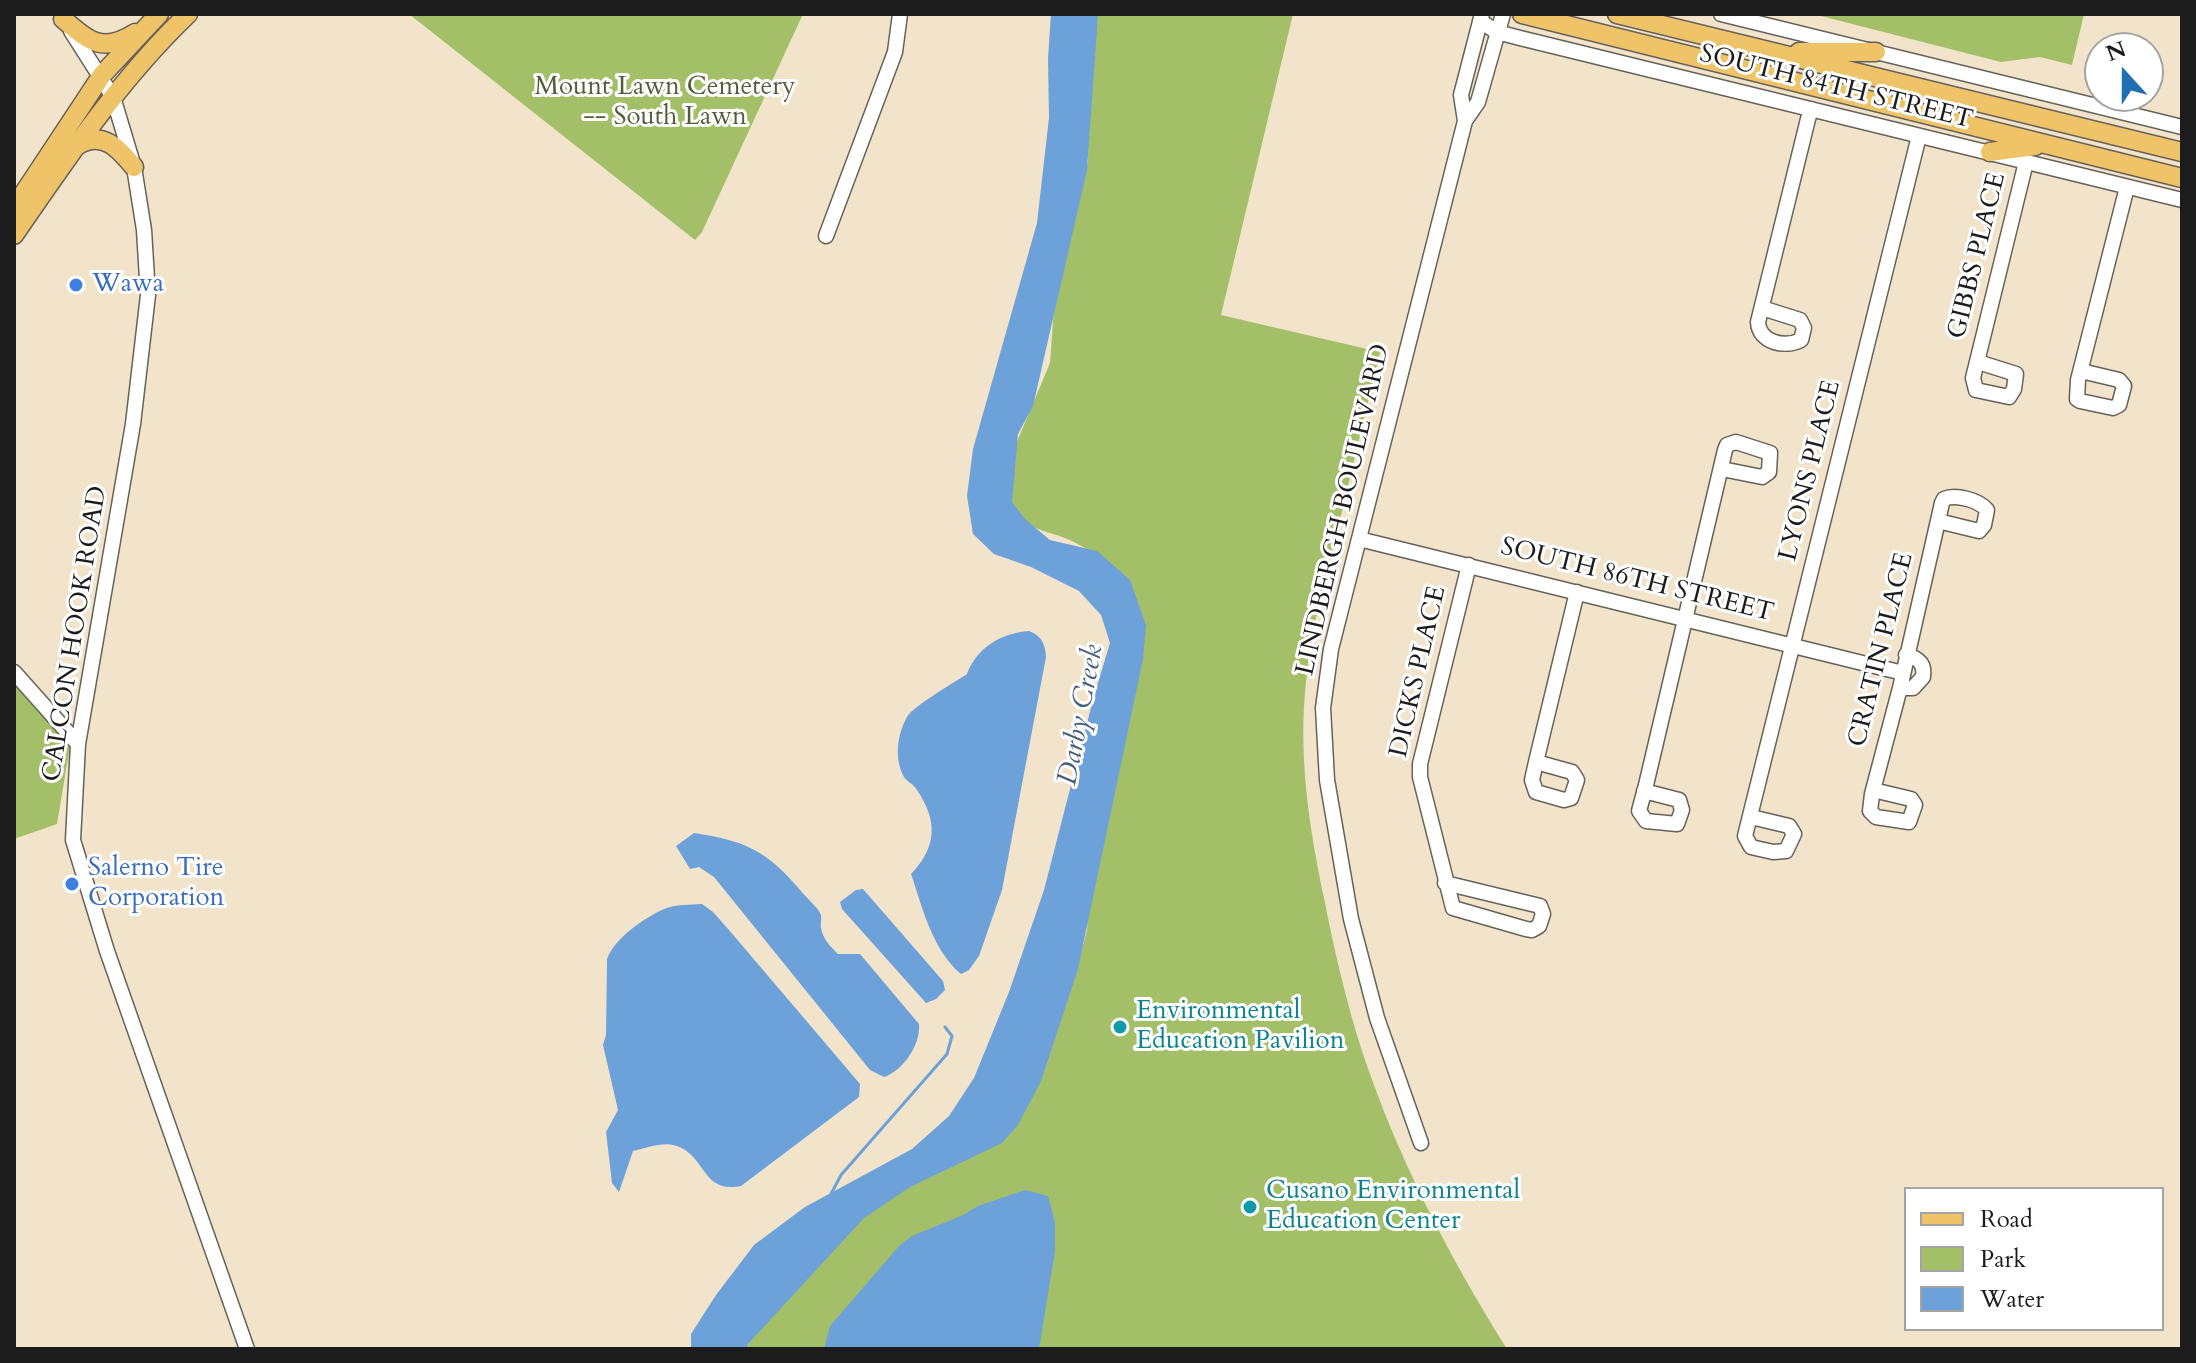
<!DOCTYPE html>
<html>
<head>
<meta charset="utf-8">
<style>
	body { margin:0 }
	#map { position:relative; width:2196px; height:1363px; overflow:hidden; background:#f2e4ca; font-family:Cardo,serif }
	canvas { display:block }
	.frame { position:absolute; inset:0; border:16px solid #1c1c1c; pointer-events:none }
	.legend { position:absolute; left:1904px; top:1187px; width:260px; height:144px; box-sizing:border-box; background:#fff; border:2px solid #a4a4a4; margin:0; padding:10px 14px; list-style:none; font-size:24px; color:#1c1c1c }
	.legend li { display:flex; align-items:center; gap:16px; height:40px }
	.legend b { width:40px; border:2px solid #a4a4a4 }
	.north { position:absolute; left:2084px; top:32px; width:80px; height:80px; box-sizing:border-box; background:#fff; border:2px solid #a4a4a4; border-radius:50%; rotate:339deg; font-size:22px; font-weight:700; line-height:32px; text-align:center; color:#1c1c1c }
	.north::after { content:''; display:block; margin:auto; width:28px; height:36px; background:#1f6fb2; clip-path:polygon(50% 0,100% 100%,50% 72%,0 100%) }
</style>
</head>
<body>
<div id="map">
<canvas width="2196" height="1363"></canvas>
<div class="frame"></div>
<ul class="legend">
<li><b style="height:10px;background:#efc469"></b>Road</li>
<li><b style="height:22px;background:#a3c068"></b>Park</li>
<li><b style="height:22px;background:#6da1d9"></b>Water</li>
</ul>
<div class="north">N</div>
</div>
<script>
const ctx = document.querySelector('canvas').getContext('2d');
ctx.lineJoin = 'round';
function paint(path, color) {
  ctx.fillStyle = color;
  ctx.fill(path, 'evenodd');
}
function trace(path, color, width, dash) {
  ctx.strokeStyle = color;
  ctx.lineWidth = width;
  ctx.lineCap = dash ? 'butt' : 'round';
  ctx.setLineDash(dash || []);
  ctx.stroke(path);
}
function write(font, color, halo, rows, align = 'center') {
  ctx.font = font + ' Cardo,serif';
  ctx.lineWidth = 6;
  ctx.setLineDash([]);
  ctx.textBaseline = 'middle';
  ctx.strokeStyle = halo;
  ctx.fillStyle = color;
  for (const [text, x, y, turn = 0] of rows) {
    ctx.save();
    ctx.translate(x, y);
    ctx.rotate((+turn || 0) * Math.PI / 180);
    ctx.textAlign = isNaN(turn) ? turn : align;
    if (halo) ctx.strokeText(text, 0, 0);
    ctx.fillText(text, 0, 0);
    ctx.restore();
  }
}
const green = new Path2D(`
	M409,14H803L702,232L695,240Z
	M1090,14H1293L1221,315L1380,352C1365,415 1350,477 1335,540C1323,587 1310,634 1306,682C1298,755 1309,827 1324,898C1334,949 1346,1001 1362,1051C1397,1156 1448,1255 1507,1349H747L753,1327L791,1271L903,1187L1076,972L1087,930L1088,914L1143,624C1140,585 1104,557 1072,541C1060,535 1047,533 1036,528C1026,524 1018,516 1009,510L1013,451L1050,363L1056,280L1088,161Z
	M1813,14H2084L2072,65L2040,57L2001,62Z
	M14,681L70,746L57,824L14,839Z`);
const water = new Path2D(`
	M1051,14H1098L1087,170L1033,406L1018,434L1012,502L1025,519L1050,540L1097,551L1130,580L1146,625L1143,659L1078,969L1041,1081L1018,1125L1002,1143L910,1187L864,1218L748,1344L747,1349H691V1334L716,1295L754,1245L805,1207L912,1149L949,1116L974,1078L1009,992L1044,890L1094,696L1110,643L1101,615L1079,591L1031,567L994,554L973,534L967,496L973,449L1037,223L1049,118L1048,58Z
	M1029,631C1042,636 1045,644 1046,657L1002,890L979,956L969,970L961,974C932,949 923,909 911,874C937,847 938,821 917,790C914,784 907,782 904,777C894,759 897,735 907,717C912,707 955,682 967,674C977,647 1002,633 1029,631Z
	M694,833C746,841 766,850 801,891C806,898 818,907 821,915C822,919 820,924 821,928C823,939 830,946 838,954H860L919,1024C921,1044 903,1071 884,1077L870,1070L714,877L699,867L690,869L676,846Z
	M863,889L943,981L945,990L936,999L926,1003L842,909L840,902L856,890Z
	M702,904L713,912L729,930L860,1084L859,1097L741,1186C702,1194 706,1156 677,1146C664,1141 646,1148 633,1151L619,1192L612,1183L606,1132L618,1110L603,1045L606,1035L607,959C615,938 644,918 664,909C676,904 690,905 702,904Z
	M1025,1190L1048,1196L1055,1222V1251L1039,1349H824L830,1326L899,1246L912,1236L961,1216L978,1206Z`);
const stream = new Path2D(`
	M831,1194L841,1175L947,1054L952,1036L945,1027`);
const minor = new Path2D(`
	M1721,14L2182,127
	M1480,21L1497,32L1520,38L2182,200
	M71,31L113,97L134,167L144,230L148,295L133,424L78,744L73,840L107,951L247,1349
	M1465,121L1461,95L1482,14
	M826,236L895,52L900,14
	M1762,308L1800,320L1804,328L1801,340C1785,348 1759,343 1758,322L1808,119L1811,109
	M1978,362L2016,374L2014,389L2009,397L1976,390L1973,378L2026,162
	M2081,371L2119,380L2124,386L2119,405L2113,408L2080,401L2077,399L2078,380L2127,187
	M1359,539L1903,673
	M14,672L78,744
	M1900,688H1913L1923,677C1925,664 1919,658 1906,655
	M1536,762L1572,772L1577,780L1571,798L1564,800L1536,792L1532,780L1536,762L1577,592
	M1873,790L1911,799L1915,805L1909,822L1876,817L1870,811L1872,794L1900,688L1942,503L1944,499C1956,494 1979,500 1987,510L1984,525L1979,531L1938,521
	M1644,791L1679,800L1682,810L1677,824L1646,821L1639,811L1646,785L1725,450L1727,445L1736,442L1770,453L1769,472L1762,477L1722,469
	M1751,817L1789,826L1794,834L1786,851L1773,852L1751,847L1745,836L1919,136
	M1445,883L1540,906L1543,914L1539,926L1532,930L1526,929L1453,908L1420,777V764L1469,565
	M1421,1143L1377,1018L1351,919L1327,780L1323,708L1331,649L1465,121L1478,102L1503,14`);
const major = new Path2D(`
	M1522,14L2182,178
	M1617,14L2182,152
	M63,19C89,41 102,54 135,33
	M1799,52H1876
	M78,145C103,130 119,149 134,167
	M1990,152L2035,146
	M14,208L102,75L159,14
	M14,235C67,158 120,79 188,14`);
const markers = [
	[76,285,8,"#3f7fe0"],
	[72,884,8,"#3f7fe0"],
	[1120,1027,8,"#0f9aa8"],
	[1250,1207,8,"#0f9aa8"]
];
const parkNames = [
	["Mount Lawn Cemetery",665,88],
	["-- South Lawn",665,118]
];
const streetNames = [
	["SOUTH 84TH STREET",1836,88,14],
	["GIBBS PLACE",1978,256,-76],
	["LYONS PLACE",1811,471,-76],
	["LINDBERGH BOULEVARD",1344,510,-77],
	["SOUTH 86TH STREET",1637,581,14],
	["CALCON HOOK ROAD",76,634,-81],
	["CRATIN PLACE",1882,650,-76],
	["DICKS PLACE",1419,672,-77]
];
const shopNames = [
	["Wawa",92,285],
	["Salerno Tire",88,869],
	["Corporation",88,899]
];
const cultureNames = [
	["Environmental",1136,1012],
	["Education Pavilion",1136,1042],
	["Cusano Environmental",1266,1192],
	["Education Center",1266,1222]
];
const waterNames = [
	["Darby Creek",1082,715,-79]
];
paint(green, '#a3c068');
paint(water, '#6da1d9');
trace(stream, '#6da1d9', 3);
trace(minor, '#676259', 17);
trace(major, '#676259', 21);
trace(minor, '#fff', 14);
trace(major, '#efc469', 18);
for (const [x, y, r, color] of markers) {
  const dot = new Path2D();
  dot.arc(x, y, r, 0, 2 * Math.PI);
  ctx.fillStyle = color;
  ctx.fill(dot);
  trace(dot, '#fff', 3);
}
write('26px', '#525e3a', '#fff', parkNames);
write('26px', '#1c1c1c', '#fff', streetNames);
write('26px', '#366cbe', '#fff', shopNames, 'left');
write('26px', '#0d838f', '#fff', cultureNames, 'left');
write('italic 28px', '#445e7a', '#fff', waterNames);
</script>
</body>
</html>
